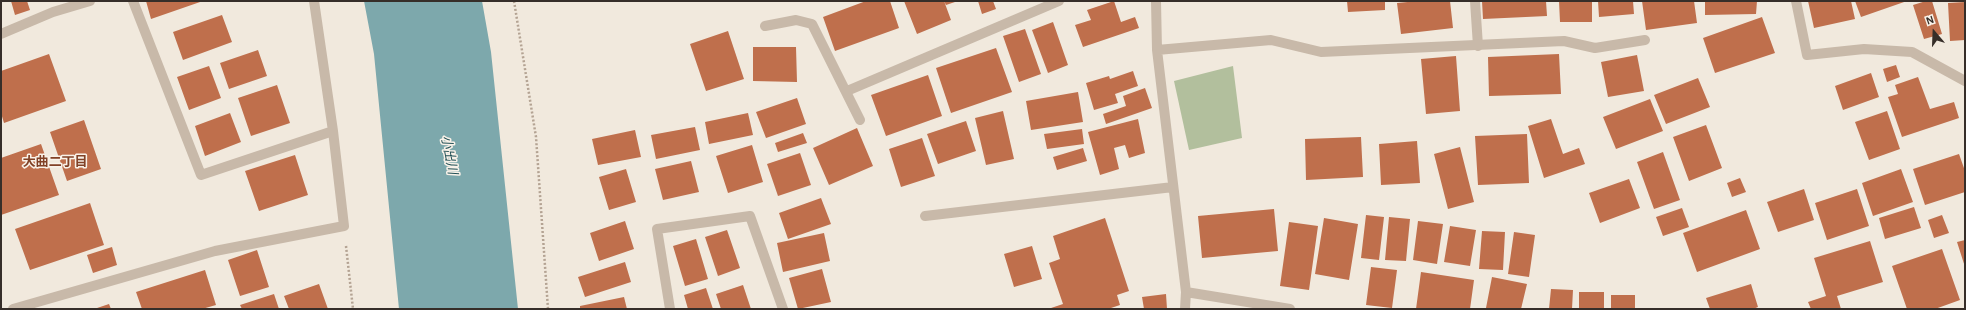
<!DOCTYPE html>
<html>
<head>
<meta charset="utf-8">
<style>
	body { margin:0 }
	#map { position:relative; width:1966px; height:310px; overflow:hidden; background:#f1e9dd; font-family:"Alegreya Sans",sans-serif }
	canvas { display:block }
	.frame { position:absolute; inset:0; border:2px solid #362e29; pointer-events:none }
	.north { position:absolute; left:1914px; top:12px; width:40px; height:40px; -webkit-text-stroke:3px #f9f2e9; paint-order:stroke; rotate:341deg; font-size:11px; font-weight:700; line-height:16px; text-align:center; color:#362e29 }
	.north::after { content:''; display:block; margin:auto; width:14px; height:18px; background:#362e29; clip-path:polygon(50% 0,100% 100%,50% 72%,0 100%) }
</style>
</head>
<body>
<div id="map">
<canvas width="1966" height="310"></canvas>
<div class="frame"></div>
<div class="north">N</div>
</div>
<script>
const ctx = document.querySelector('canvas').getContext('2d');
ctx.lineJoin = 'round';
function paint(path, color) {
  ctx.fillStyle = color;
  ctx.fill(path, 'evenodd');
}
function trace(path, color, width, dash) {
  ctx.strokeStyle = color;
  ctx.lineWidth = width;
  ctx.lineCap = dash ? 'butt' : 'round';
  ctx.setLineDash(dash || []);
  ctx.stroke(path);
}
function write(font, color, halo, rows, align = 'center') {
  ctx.font = font + ' "Alegreya Sans","Noto Sans JP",sans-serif';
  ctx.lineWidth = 3;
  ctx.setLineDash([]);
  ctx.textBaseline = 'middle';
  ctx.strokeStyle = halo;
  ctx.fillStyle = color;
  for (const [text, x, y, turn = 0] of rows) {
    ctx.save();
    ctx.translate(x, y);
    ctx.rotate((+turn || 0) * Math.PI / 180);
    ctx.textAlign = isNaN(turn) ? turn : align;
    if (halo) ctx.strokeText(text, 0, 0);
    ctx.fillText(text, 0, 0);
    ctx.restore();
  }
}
const green = new Path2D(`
	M1233,66L1242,138L1189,150L1174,81Z`);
const water = new Path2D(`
	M364,1H482L491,52L518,309H399L374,54Z`);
const building = new Path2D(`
	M11,1H27L30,10L15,15Z
	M146,1H203L151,19Z
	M866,1H890L899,28L835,51L823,17Z
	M904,1H944L951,20L917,34Z
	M944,1H958L946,5Z
	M978,1H993L996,9L982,14Z
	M1114,1L1121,22L1135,17L1139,28L1083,47L1075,25L1091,20L1087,10Z
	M1347,1H1385V10L1348,12Z
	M1418,1H1450L1453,28L1401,34L1397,3Z
	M1482,1H1546L1547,16L1483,19Z
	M1559,1H1592V22H1560Z
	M1598,1H1633L1634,14L1599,17Z
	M1642,1H1694L1697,23L1646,30Z
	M1705,1H1757L1756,14L1705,15Z
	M1808,1H1851L1855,19L1814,28Z
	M1855,1H1907L1861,17Z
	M1926,1H1932L1942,34L1924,39L1913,5Z
	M1965,2V40L1950,41L1948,3Z
	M222,15L232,42L183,60L173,32Z
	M1762,17L1775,53L1715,73L1703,38Z
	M1053,22L1068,65L1048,73L1032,30Z
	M1025,29L1041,74L1019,82L1003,36Z
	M728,31L744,79L706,91L690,44Z
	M753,47H796L797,82L753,81Z
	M996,48L1012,92L951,113L936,68Z
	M258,50L267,76L229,89L220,63Z
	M49,54L66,101L4,123L1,113V71Z
	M1559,54L1561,94L1489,96L1488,57Z
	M1637,55L1644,91L1608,97L1601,62Z
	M1456,56L1460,111L1426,114L1421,59Z
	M1896,65L1900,77L1887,82L1883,69Z
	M209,66L221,98L189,110L177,77Z
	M1133,71L1138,86L1115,94L1118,103L1094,110L1086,83L1109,76L1110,79Z
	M1871,73L1879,97L1843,110L1835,86Z
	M928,75L942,116L886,136L871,95Z
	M1918,77L1930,109L1954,102L1959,118L1902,137L1888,97L1898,94L1895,85Z
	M1698,78L1710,107L1666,124L1654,95Z
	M277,85L290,123L251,136L238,98Z
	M1145,88L1152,108L1106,124L1103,114L1126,106L1123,96Z
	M1078,92L1083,122L1031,130L1026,101Z
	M797,98L806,124L766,138L756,112Z
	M1650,99L1663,131L1616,149L1603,117Z
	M1003,111L1014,159L986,165L975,118Z
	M1887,111L1900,149L1869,160L1855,122Z
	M230,113L241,142L205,156L195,126Z
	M748,113L753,135L709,144L705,122Z
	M1138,119L1145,153L1129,158L1125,145L1114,148L1119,169L1100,175L1088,132Z
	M1551,119L1563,154L1579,148L1585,164L1544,178L1528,126Z
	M84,120L101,169L67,181L50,132Z
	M966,121L976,151L938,164L927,134Z
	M1706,125L1722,168L1689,181L1673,137Z
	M695,127L700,150L656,159L651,135Z
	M857,128L873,166L829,185L813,148Z
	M1082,129L1084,144L1047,149L1044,134Z
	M635,130L641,157L598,165L592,139Z
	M803,133L807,143L778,152L775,143Z
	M1527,134L1529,183L1478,185L1475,136Z
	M1361,137L1363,177L1306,180L1305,139Z
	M922,138L935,176L901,187L889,149Z
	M1417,141L1420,183L1381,185L1379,144Z
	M41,144L59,195L1,215V158Z
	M752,145L763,182L728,193L716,156Z
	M1460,147L1474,202L1448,209L1434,154Z
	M1083,148L1087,161L1057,170L1053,157Z
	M1663,152L1680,200L1654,209L1637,162Z
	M800,153L811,185L778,196L767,164Z
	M1959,154L1965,171V192L1925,205L1913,169Z
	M295,155L308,195L259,211L245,171Z
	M691,161L699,192L663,200L655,169Z
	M626,169L636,202L609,210L599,177Z
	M1901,169L1913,202L1873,216L1862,183Z
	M1740,178L1746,192L1732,197L1727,183Z
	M1629,179L1640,208L1600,223L1589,193Z
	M1804,189L1814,220L1778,232L1767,202Z
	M1857,189L1869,226L1827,240L1815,203Z
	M821,198L831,224L788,239L779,213Z
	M90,203L104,245L30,270L15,229Z
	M1914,207L1921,228L1885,239L1879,218Z
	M1682,208L1689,227L1663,236L1656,217Z
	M1274,209L1278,251L1202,258L1198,216Z
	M1746,210L1760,249L1697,272L1683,233Z
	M1366,215L1384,217L1379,260L1361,258Z
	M1942,215L1949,233L1934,238L1928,220Z
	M1389,217L1410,219L1406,261L1385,260Z
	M1105,218L1129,291L1117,295L1120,305L1108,309H1048L1063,304L1049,263L1060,259L1053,236Z
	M1324,218L1358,224L1349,280L1315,274Z
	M625,221L634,249L599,261L590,233Z
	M1418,221L1443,224L1437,264L1413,260Z
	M1289,222L1318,226L1309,290L1280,286Z
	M1450,226L1476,230L1470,266L1444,262Z
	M727,230L740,268L718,276L705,237Z
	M1482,231L1505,232L1503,270L1479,269Z
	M1514,232L1535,235L1529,277L1508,274Z
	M824,233L830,261L783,272L777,243Z
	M696,239L708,279L685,286L673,246Z
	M1965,240V267L1957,242Z
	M1870,241L1883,282L1837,296L1841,309H1811L1808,302L1826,296L1814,258Z
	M1032,246L1042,279L1014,287L1004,254Z
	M112,247L117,265L93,273L87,255Z
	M1942,249L1960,300L1935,309H1907L1892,266Z
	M257,250L269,287L240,296L228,260Z
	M625,262L631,282L585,297L578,277Z
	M1371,267L1397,270L1392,308L1366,305Z
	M822,269L831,302L798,309L789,278Z
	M205,270L216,305L202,309H142L136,292Z
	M1421,272L1474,280L1470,309H1416Z
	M1492,277L1527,284L1521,309L1486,308Z
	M319,284L328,309H289L284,296Z
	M1751,284L1758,307L1753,309H1710L1706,298Z
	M743,285L751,309H721L716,294Z
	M706,288L713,309H688L684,295Z
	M1551,289L1573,290L1572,309H1549Z
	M1579,292H1604V309H1579Z
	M274,294L279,309H242L240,305Z
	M1166,294L1167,309H1144L1142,297Z
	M1611,295H1635V309H1611Z
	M624,297L627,309H580V306Z
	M109,304L111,309H94Z`);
const path = new Path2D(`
	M514,1L536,137L548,309
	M346,246L353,309`);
const lane = new Path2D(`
	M1475,1L1478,46`);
const street = new Path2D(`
	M133,1L201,175L333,131
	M1156,1L1157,50L1186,292L1185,309
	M1796,1L1807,55L1864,49L1912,52L1965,81
	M765,26L796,20L812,24L860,120
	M1,34L53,12L90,1
	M1157,50L1271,40L1321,52L1564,41L1595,48L1645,40
	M847,91L1059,1
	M925,216L1173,187
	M1186,292L1290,309
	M13,309L215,251L344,226L333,131L314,1
	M670,309L657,229L750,216L783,309`);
const waterNames = [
	["小出川",449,155,79]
];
const neighbourhoodNames = [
	["大曲二丁目",55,162]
];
paint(green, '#b2bf9d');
paint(water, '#7da8ac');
paint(building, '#bf6f4c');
trace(path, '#b4a393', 2.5, [2, 2]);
trace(lane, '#c8b9a9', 10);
trace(street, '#c8b9a9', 10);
write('italic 13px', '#204f55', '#f9f2e9', waterNames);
write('bold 13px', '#814126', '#f9f2e9', neighbourhoodNames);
</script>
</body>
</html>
